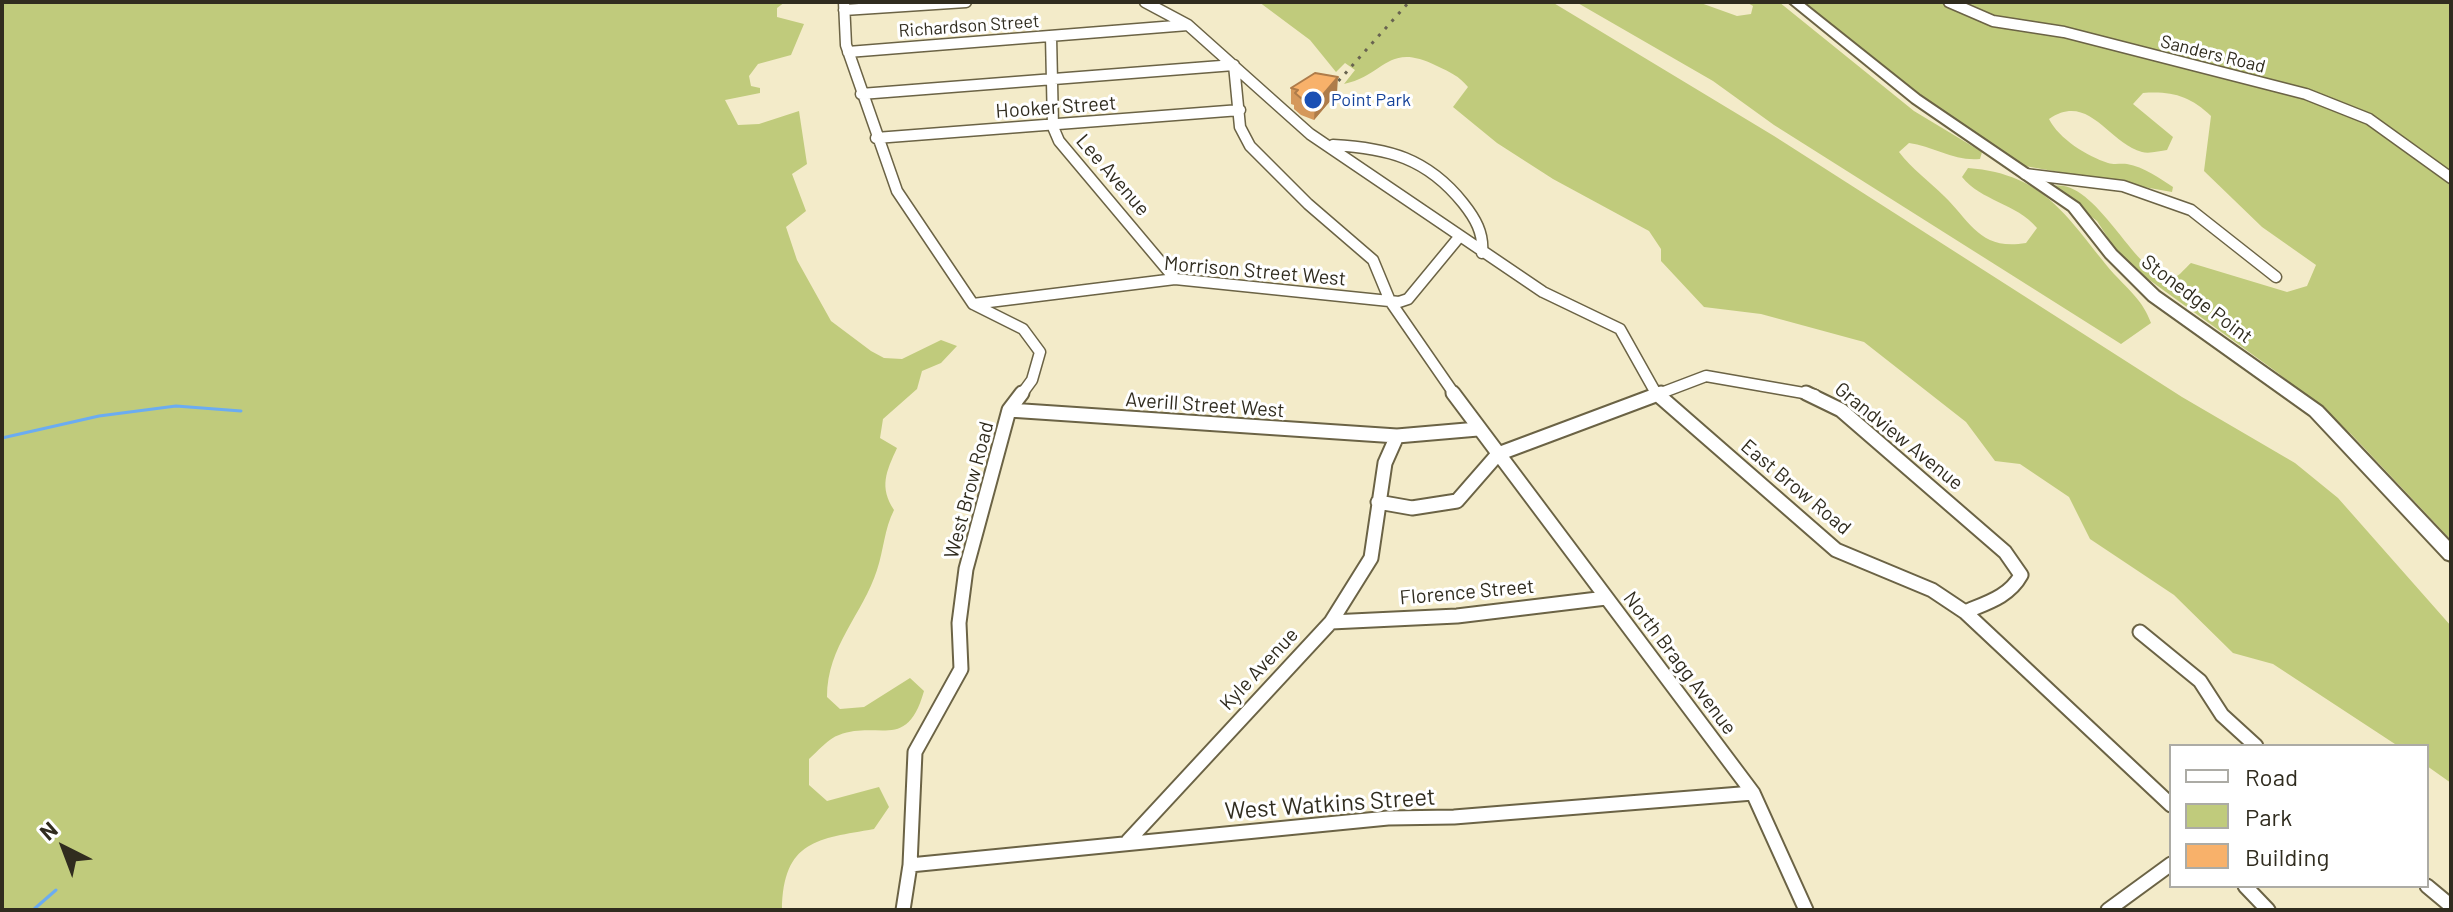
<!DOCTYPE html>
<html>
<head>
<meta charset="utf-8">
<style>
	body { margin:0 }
	#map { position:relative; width:2453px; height:912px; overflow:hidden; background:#f3ebc9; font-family:Barlow,sans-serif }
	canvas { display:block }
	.frame { position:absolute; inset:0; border:4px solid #302c1f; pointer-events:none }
	.legend { position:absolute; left:2169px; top:744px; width:260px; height:144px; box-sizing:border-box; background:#fff; border:2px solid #acaba5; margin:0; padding:10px 14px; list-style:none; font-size:24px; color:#302c1f }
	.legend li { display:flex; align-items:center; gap:16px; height:40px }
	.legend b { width:40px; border:2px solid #acaba5 }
	.north { position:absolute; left:24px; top:808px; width:80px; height:80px; -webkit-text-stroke:6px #fff; paint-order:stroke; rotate:318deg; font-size:22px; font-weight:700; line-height:32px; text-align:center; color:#302c1f }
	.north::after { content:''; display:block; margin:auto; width:28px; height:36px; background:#302c1f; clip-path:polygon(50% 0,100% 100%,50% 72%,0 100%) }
</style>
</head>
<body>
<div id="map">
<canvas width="2453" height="912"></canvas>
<div class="frame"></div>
<ul class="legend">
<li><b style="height:10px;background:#fff"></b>Road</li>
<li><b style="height:22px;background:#c0cb7c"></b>Park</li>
<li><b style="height:22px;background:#f8b16a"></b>Building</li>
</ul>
<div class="north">N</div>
</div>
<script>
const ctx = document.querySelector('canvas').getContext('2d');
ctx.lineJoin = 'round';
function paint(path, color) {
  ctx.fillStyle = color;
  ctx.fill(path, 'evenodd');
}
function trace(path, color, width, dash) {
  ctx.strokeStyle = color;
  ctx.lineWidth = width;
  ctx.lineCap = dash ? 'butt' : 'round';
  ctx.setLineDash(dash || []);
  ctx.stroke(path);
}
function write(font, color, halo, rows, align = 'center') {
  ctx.font = font + ' Barlow,sans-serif';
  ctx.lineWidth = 6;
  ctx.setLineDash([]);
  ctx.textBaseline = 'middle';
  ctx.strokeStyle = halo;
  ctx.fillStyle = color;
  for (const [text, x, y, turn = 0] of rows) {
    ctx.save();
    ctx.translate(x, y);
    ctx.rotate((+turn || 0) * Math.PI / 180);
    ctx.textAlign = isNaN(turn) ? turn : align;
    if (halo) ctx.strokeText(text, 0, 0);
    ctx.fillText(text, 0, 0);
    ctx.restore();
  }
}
const green = new Path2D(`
	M2,2H785L777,8V17L804,24L791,55L758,64L749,76L751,86L760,88V93L725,100L738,125L759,124L799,111L807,164L792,174L806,211L786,227L797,260L831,321L871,351L884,358L902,359L941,340L957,346L941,363L922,371L917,389L883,419L880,438L897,448C886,472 879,487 894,510C884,530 884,549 877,570C863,614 827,646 827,697L840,709L864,707L910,678L924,691C907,752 879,720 839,735C829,738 817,752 809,759V785L827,801L879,787L889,807L874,829C818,839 783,840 782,910H2Z
	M1259,2H1552L1774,136L2182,397L2295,463L2338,498L2451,626V783L2427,766V746H2398L2273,664L2233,653L2174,595L2090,539L2069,497L2020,464L1995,461L1966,422L1864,342L1761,314L1704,307L1661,261V249L1649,231L1553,179L1497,143L1453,107L1468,87C1459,76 1450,72 1437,66C1387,41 1386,75 1344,84L1355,70L1345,63L1336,72L1310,40Z
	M1576,2H1698L1737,16L1751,14L1753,6L1746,2H1779L1914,111L1982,152L1980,159C1956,162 1933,146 1909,143L1899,152C1912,169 1929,181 1944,196C1971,222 1980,251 2026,243L2037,228C2016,203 1981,201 1962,177L1968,168C2047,174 2068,220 2114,274C2130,291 2143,301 2151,323L2121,344L1774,125L1713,81Z
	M1800,2H2451V540L2351,434L2278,373L2137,271L2117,252L2097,221L2057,191L2054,186C2100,178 2142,293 2177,276C2182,273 2187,266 2191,263L2287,292L2307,286L2316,265L2262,227L2204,171L2211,116C2190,96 2172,91 2143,93L2133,104L2173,137L2167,150C2160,151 2149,154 2142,152C2107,142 2089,92 2049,119C2059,139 2087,156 2108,163C2115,165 2121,163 2127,164C2144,167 2159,178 2173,187L2172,192L2025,166L1918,97Z`);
const stream = new Path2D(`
	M2,438L99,416L176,406L241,411
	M33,910L56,890`);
const minorFar1 = new Path2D(`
	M844,2L846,45L897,191L973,304L1023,329L1040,352L1032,380L1021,395
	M1145,2L1188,25L1310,134L1543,292L1620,329L1657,395
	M1949,2L1993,21L2064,32L2306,94L2369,119L2451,178
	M844,10L966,2
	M1051,36L1053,127L1059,141L1175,279
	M848,52L1188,25
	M861,94L1234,65L1240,127L1250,146L1308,204L1373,260L1390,301L1455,395
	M876,138L1240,110
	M1333,145C1388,148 1427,158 1463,203C1475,218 1484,233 1482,253
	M2025,174L2123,186L2191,210L2276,277
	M973,304L1175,279L1399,302L1408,299L1460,236
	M1656,395L1706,376L1815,395`);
const minor = new Path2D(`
	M1453,393L1753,793L1806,910
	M1656,393L1836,550L1932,590L1965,612L2171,805
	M1806,393L1841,410L2005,552L2021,575C2009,597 1986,603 1965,612
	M1009,410L1397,436
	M1378,502L1412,508L1457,501L1498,454L1661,393
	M1331,622L1457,616L1606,598
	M2140,632L2200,681L2222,715L2256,746
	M1128,841L1331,622L1371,558L1385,463L1397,436L1478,429
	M910,865L1388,818L1454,817L1753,793
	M2245,886L2268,910
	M2427,886L2451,906
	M903,910L910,865L915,752L961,669L959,623L966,569L1009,410L1022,393
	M2108,910L2171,864`);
const secondary = new Path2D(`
	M1789,2H1802L1920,96L2079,204L2116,251L2159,292L2322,407L2451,543V561L2445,559L2310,415L2149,300L2106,257L2069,210L1912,102Z`);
const rail = new Path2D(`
	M1325,96L1409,2`);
const wall = new Path2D(`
	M1291,88L1337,93L1314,120L1301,115L1294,109V105L1291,104Z`);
const shadedWall = new Path2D(`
	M1338,77L1337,93L1314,120L1315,104Z`);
const building = new Path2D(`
	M1315,73L1338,77L1315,104L1302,99L1295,93L1298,90L1291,88Z`);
const markers = [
	[1313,100,10,"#1a4fb4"]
];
const farStreetnames = [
	["Richardson Street",969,26,-4],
	["Sanders Road",2213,54,14]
];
const farTransitnames = [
	["Point Park",1331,100]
];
const streetNames = [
	["Hooker Street",1056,107,-4],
	["Lee Avenue",1113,175,49],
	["Morrison Street West",1255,271,5],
	["Stonedge Point",2197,299,37],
	["Averill Street West",1205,405,4],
	["Grandview Avenue",1899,436,39],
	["East Brow Road",1796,487,40],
	["West Brow Road",969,490,-75],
	["Florence Street",1467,592,-5],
	["North Bragg Avenue",1680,663,53],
	["Kyle Avenue",1259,669,-47]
];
const nearStreetnames = [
	["West Watkins Street",1330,804,-4]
];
paint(green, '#c0cb7c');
trace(stream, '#6bacf1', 3);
trace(minorFar1, '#6b6345', 13);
trace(minor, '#6b6345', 17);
trace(secondary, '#6b6345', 4);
trace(minorFar1, '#fff', 10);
trace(minor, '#fff', 13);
paint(secondary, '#fff');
trace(rail, '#686350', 3, [3, 7]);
paint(wall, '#d5985b');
paint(shadedWall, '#ae7c4a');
paint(building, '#f8b16a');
trace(building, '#ae7c4a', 2);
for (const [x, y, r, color] of markers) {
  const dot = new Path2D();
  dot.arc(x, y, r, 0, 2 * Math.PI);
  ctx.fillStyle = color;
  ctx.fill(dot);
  trace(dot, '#fff', 3);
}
write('18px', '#302c1f', '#fff', farStreetnames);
write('18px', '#164399', '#fff', farTransitnames, 'left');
write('20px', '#302c1f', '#fff', streetNames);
write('24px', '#302c1f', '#fff', nearStreetnames);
</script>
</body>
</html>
